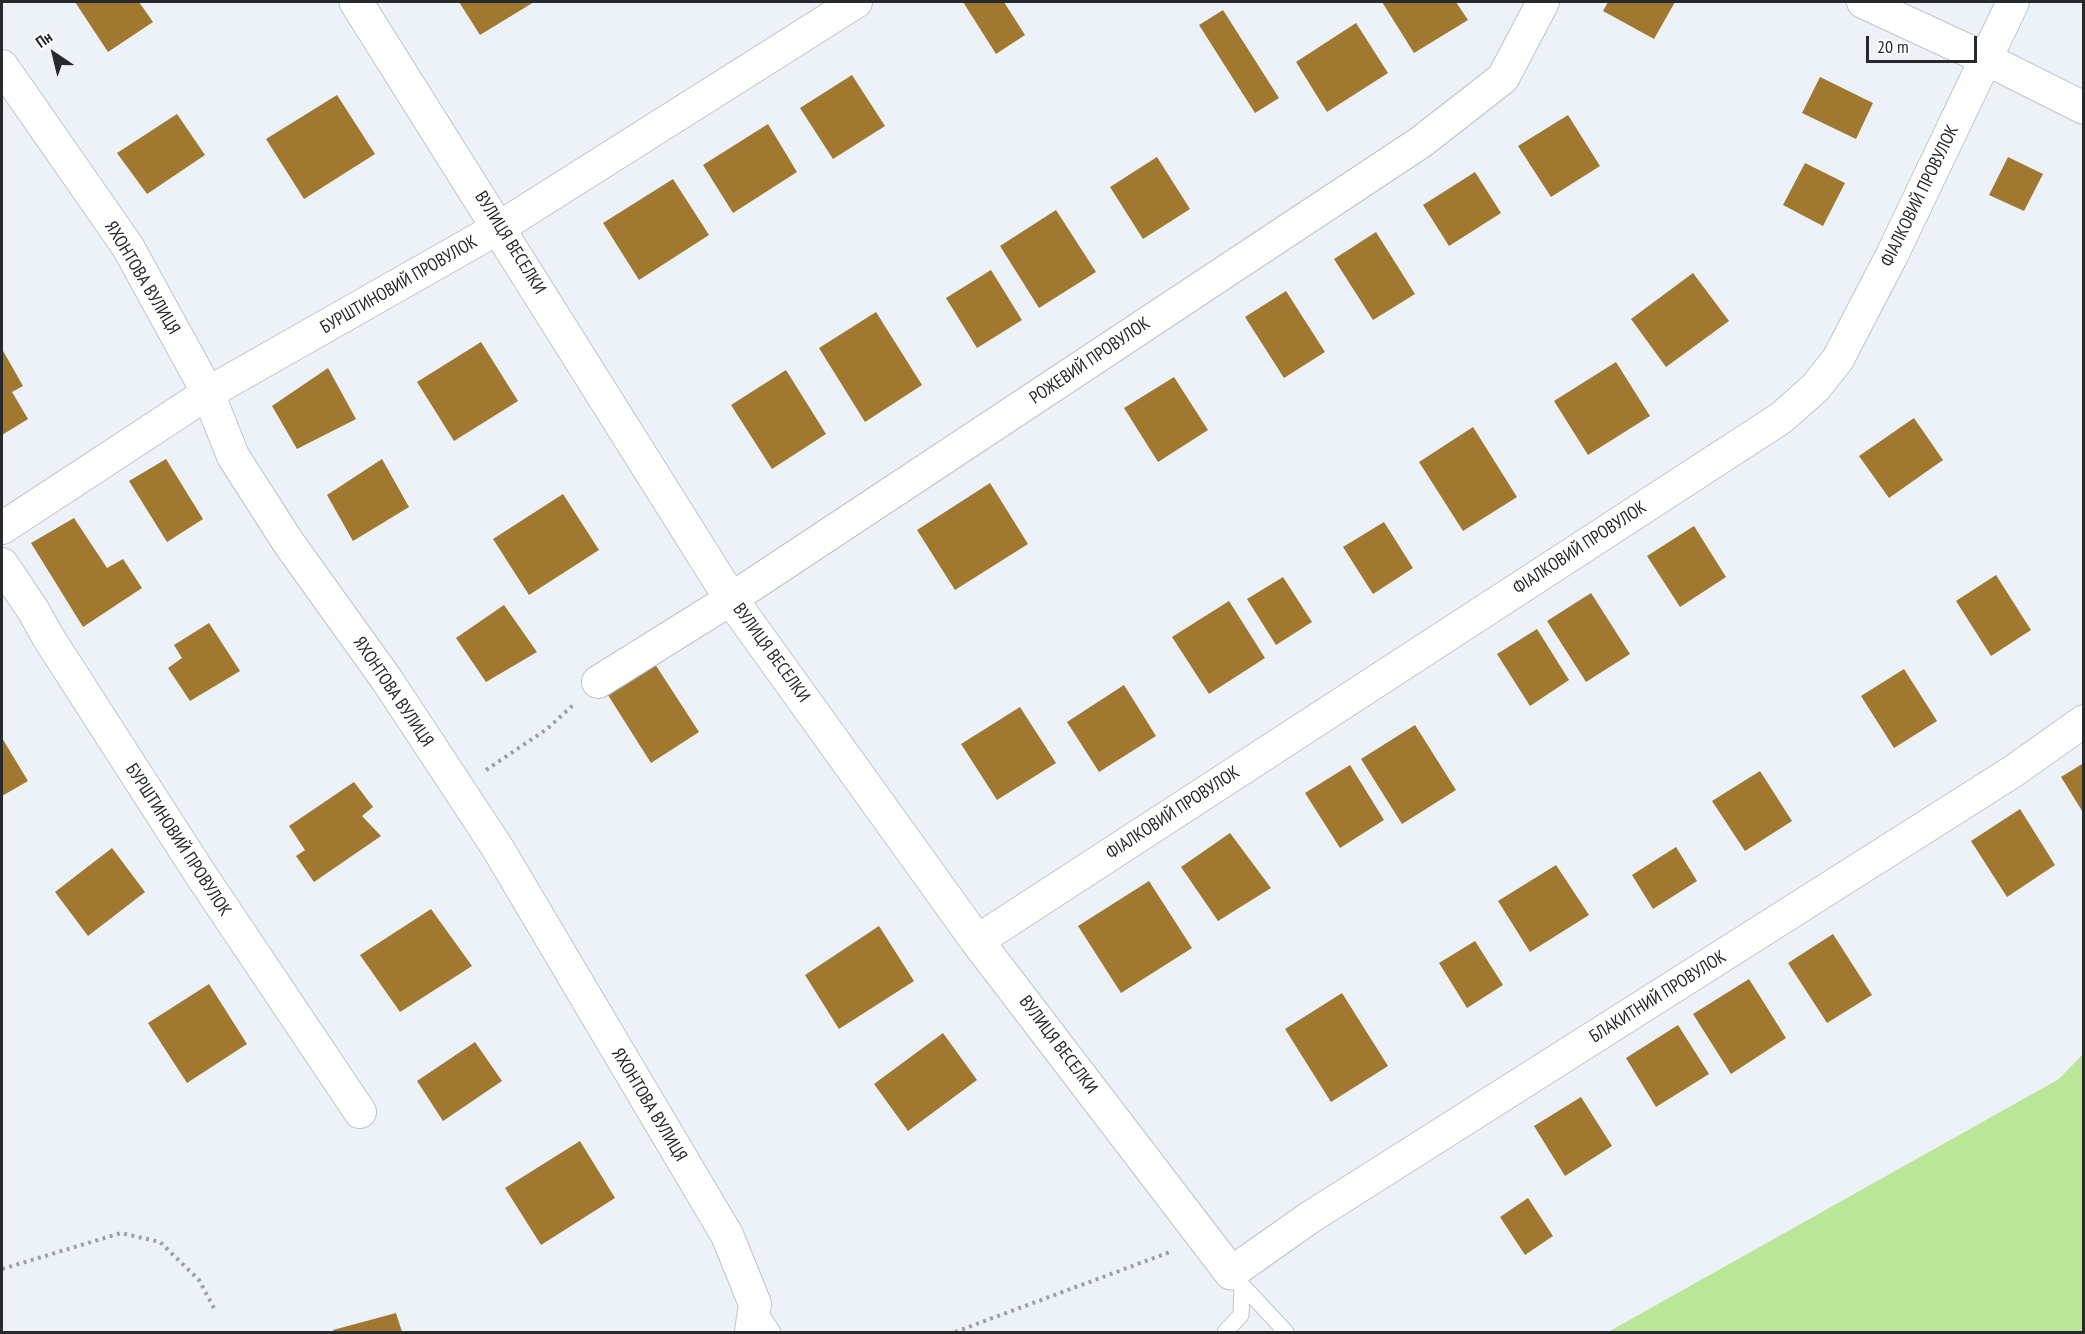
<!DOCTYPE html>
<html>
<head>
<meta charset="utf-8">
<style>
	body { margin:0 }
	#map { position:relative; width:2085px; height:1334px; overflow:hidden; background:#ecf2f8; font-family:"PT Sans Narrow",sans-serif }
	canvas { display:block }
	.frame { position:absolute; inset:0; border:3px solid #272a2c; pointer-events:none }
	.north { position:absolute; left:24px; top:24px; width:60px; height:60px; -webkit-text-stroke:4px #fff; paint-order:stroke; rotate:325deg; font-size:16px; font-weight:700; line-height:24px; text-align:center; color:#272a2c }
	.north::after { content:''; display:block; margin:auto; width:21px; height:27px; background:#272a2c; clip-path:polygon(50% 0,100% 100%,50% 72%,0 100%) }
	.scale { position:absolute; left:1866px; top:36px; width:111px; height:27px; box-sizing:border-box; border:3px solid #272a2c; border-top:0; padding-left:8px; font-size:18px; line-height:21px; white-space:nowrap; color:#272a2c; -webkit-text-stroke:4px #fff; paint-order:stroke }
</style>
</head>
<body>
<div id="map">
<canvas width="2085" height="1334"></canvas>
<div class="frame"></div>
<div class="north">Пн</div>
<div class="scale">20 m</div>
</div>
<script>
const ctx = document.querySelector('canvas').getContext('2d');
ctx.lineJoin = 'round';
function paint(path, color) {
  ctx.fillStyle = color;
  ctx.fill(path, 'evenodd');
}
function trace(path, color, width, dash) {
  ctx.strokeStyle = color;
  ctx.lineWidth = width;
  ctx.lineCap = dash ? 'butt' : 'round';
  ctx.setLineDash(dash || []);
  ctx.stroke(path);
}
function write(font, color, halo, rows, align = 'center') {
  ctx.font = font + ' "PT Sans Narrow",sans-serif';
  ctx.lineWidth = 6;
  ctx.setLineDash([]);
  ctx.textBaseline = 'middle';
  ctx.strokeStyle = halo;
  ctx.fillStyle = color;
  for (const [text, x, y, turn = 0] of rows) {
    ctx.save();
    ctx.translate(x, y);
    ctx.rotate((+turn || 0) * Math.PI / 180);
    ctx.textAlign = isNaN(turn) ? turn : align;
    if (halo) ctx.strokeText(text, 0, 0);
    ctx.fillText(text, 0, 0);
    ctx.restore();
  }
}
const green = new Path2D(`
	M2083,1054V1332H1608L2059,1079Z`);
const building = new Path2D(`
	M75,2H139L153,22L108,52Z
	M459,2H534L480,35Z
	M963,2H1004L1025,35L996,54Z
	M1382,2H1456L1468,20L1414,53Z
	M1608,2H1675L1654,39L1603,11Z
	M1223,10L1279,98L1255,113L1199,25Z
	M1356,23L1388,73L1327,112L1296,62Z
	M852,75L885,126L833,159L800,108Z
	M1820,77L1873,103L1856,139L1802,113Z
	M337,95L375,154L304,199L266,139Z
	M177,114L205,155L147,194L117,153Z
	M1568,115L1600,166L1551,197L1518,146Z
	M768,124L797,172L733,213L703,165Z
	M1157,157L1190,209L1143,239L1110,187Z
	M2008,157L2043,174L2024,211L1989,195Z
	M1805,163L1845,183L1823,226L1783,205Z
	M1475,172L1501,213L1449,246L1423,205Z
	M673,179L709,235L639,280L603,223Z
	M1056,210L1096,272L1039,308L1000,246Z
	M1376,232L1415,294L1373,320L1334,259Z
	M991,270L1022,320L977,348L946,298Z
	M1693,273L1729,321L1666,367L1631,319Z
	M1286,291L1325,352L1284,378L1245,317Z
	M876,312L922,385L865,422L819,348Z
	M481,342L518,401L454,441L417,382Z
	M2,349L23,386L12,392L28,419L2,435Z
	M1616,362L1650,416L1588,455L1554,401Z
	M328,368L356,419L297,449L272,406Z
	M786,370L826,434L772,469L731,405Z
	M1174,377L1208,430L1158,462L1124,408Z
	M1914,418L1943,460L1889,498L1859,456Z
	M1473,427L1517,497L1463,531L1419,462Z
	M166,459L203,519L167,542L129,481Z
	M382,459L409,507L353,541L327,495Z
	M990,483L1028,544L955,590L917,530Z
	M563,494L599,550L529,595L493,539Z
	M74,518L107,568L123,559L142,588L83,627L31,543Z
	M1384,522L1413,568L1373,594L1343,547Z
	M1694,526L1726,577L1680,607L1647,556Z
	M1996,575L2031,630L1991,656L1956,601Z
	M1283,577L1312,622L1276,645L1247,599Z
	M1591,593L1630,654L1586,682L1547,621Z
	M1229,601L1265,658L1209,694L1172,637Z
	M504,605L537,652L486,682L456,638Z
	M209,623L240,671L190,701L168,668L182,658L174,645Z
	M1537,629L1569,680L1530,706L1497,654Z
	M653,661L699,732L651,763L606,692Z
	M1904,669L1937,721L1894,748L1861,696Z
	M1124,685L1156,736L1099,772L1067,722Z
	M1020,707L1056,763L997,800L961,744Z
	M1415,725L1456,790L1402,824L1361,759Z
	M2,738L28,781L2,796Z
	M2082,764L2084,766V814L2061,777Z
	M1350,765L1384,820L1340,848L1305,793Z
	M1760,771L1792,821L1745,851L1712,801Z
	M354,782L373,807L362,816L381,836L314,882L296,856L305,850L289,826Z
	M2020,809L2055,865L2007,897L1971,841Z
	M1230,833L1271,888L1218,921L1181,867Z
	M1676,847L1697,881L1653,909L1632,875Z
	M112,848L145,892L88,936L55,892Z
	M1556,865L1589,915L1530,952L1498,901Z
	M1149,881L1192,948L1121,993L1078,926Z
	M431,909L472,966L400,1012L360,955Z
	M879,926L914,981L839,1029L805,975Z
	M1833,934L1872,995L1827,1023L1788,963Z
	M1475,941L1503,985L1467,1008L1439,963Z
	M1749,979L1786,1038L1731,1074L1693,1014Z
	M209,984L247,1044L187,1083L148,1023Z
	M1342,993L1388,1066L1331,1102L1285,1029Z
	M1678,1025L1709,1074L1656,1107L1626,1058Z
	M943,1033L977,1080L908,1131L874,1084Z
	M475,1042L502,1081L443,1121L417,1081Z
	M1581,1097L1612,1146L1565,1176L1534,1126Z
	M580,1141L615,1198L541,1245L505,1188Z
	M1528,1198L1553,1236L1525,1255L1500,1217Z
	M396,1313L402,1332H334L333,1330Z`);
const path = new Path2D(`
	M486,770L547,729L573,705
	M2,1269L121,1233L160,1242L199,1280L215,1310
	M955,1332L1170,1252`);
const lane = new Path2D(`
	M1231,1273L1286,1332
	M757,1307L773,1332
	M1225,1332L1241,1315L1242,1285`);
const street = new Path2D(`
	M1863,2L1986,59L2084,108
	M2,66L128,247L208,393L233,456L288,542L387,680L497,847L727,1235L755,1304L751,1332
	M2,528L208,393L500,227L856,2
	M2,564L33,610L48,637L199,872L360,1112
	M598,682L731,599L1421,142L1503,78L1543,2
	M977,941L1781,418L1815,388L1838,359L1892,255L2013,2
	M1231,1273L1309,1218L2012,772L2084,721`);
const secondary = new Path2D(`
	M356,2L731,599L977,941L1231,1273`);
const streetNames = [
	["ФІАЛКОВИЙ ПРОВУЛОК",1920,196,-64],
	["ВУЛИЦЯ ВЕСЕЛКИ",510,243,58],
	["ЯХОНТОВА ВУЛИЦЯ",142,278,59],
	["БУРШТИНОВИЙ ПРОВУЛОК",399,285,-30],
	["РОЖЕВИЙ ПРОВУЛОК",1090,361,-34],
	["ФІАЛКОВИЙ ПРОВУЛОК",1580,548,-33],
	["ВУЛИЦЯ ВЕСЕЛКИ",771,653,54],
	["ЯХОНТОВА ВУЛИЦЯ",393,692,56],
	["ФІАЛКОВИЙ ПРОВУЛОК",1173,813,-33],
	["БУРШТИНОВИЙ ПРОВУЛОК",178,840,57],
	["БЛАКИТНИЙ ПРОВУЛОК",1658,997,-32],
	["ВУЛИЦЯ ВЕСЕЛКИ",1058,1045,53],
	["ЯХОНТОВА ВУЛИЦЯ",649,1105,59]
];
paint(green, '#bae697');
paint(building, '#a07830');
trace(lane, '#bfc5cb', 17);
trace(street, '#bfc5cb', 34);
trace(secondary, '#bfc5cb', 35);
trace(path, '#9ca1a5', 4, [3, 4.5]);
trace(lane, '#fff', 15);
trace(street, '#fff', 32);
trace(secondary, '#fff', 33);
write('18px', '#272a2c', '#fff', streetNames);
</script>
</body>
</html>
